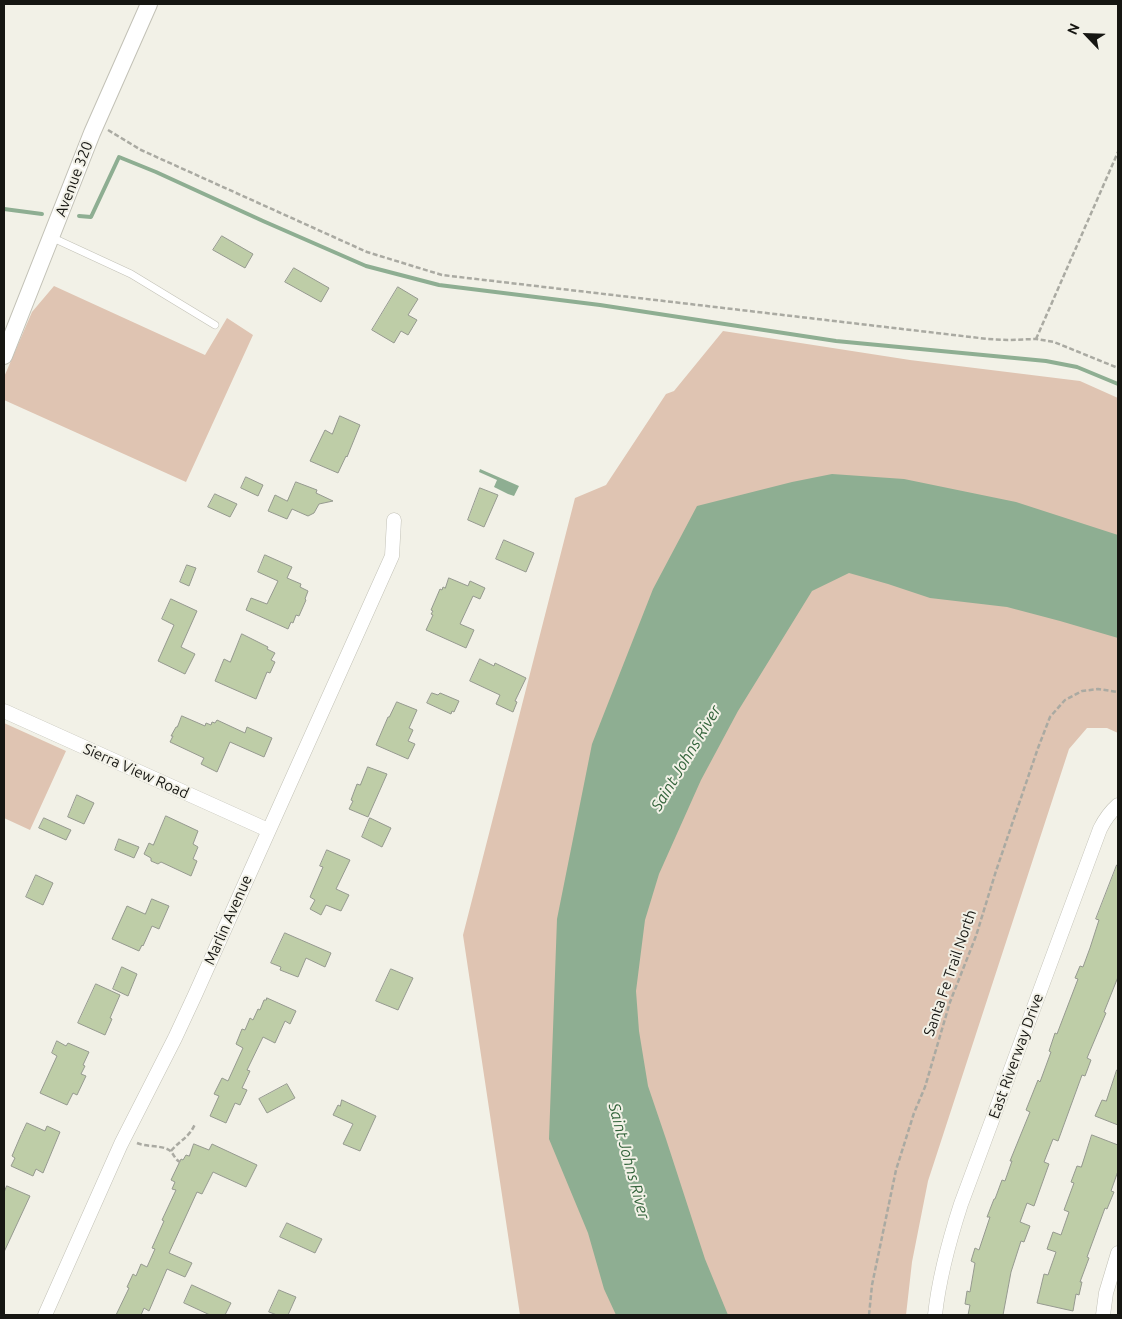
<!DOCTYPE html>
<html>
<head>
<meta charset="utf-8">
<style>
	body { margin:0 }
	#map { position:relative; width:1122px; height:1319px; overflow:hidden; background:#f2f1e7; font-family:Ubuntu,sans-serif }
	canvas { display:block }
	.frame { position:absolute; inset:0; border:5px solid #161612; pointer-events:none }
	.north { position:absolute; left:1062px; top:10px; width:50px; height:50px; -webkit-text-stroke:4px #f2f1e7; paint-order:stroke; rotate:294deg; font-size:14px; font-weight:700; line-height:20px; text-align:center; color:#161612 }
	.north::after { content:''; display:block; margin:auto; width:18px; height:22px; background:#161612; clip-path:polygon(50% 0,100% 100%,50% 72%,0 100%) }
</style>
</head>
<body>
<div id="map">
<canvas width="1122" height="1319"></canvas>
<div class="frame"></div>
<div class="north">N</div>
</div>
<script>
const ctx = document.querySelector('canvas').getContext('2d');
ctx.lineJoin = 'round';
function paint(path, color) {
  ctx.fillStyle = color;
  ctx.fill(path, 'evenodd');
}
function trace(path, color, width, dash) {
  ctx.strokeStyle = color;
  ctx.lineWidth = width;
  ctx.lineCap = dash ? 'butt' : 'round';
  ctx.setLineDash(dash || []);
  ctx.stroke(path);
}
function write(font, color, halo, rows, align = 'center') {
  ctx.font = font + ' Ubuntu,sans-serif';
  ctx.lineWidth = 4;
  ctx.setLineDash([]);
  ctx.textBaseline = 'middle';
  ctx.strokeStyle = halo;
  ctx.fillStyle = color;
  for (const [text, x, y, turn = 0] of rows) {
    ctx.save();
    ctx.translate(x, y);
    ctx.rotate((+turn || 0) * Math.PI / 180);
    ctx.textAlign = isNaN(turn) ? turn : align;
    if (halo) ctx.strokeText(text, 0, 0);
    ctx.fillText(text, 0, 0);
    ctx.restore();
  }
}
const green = new Path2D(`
	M54,286L205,355L227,318L253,335L186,482L4,400V377L32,312Z
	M723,331L910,360L1080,381L1118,398V733L1107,728H1087L1069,749L928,1181L912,1262L906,1315H520L463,935L575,498L606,485L666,394L674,391Z
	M4,723L66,751L30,830L4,818Z`);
const water = new Path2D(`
	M480,469L519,486L514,496L508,494L494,487L497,480L479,472Z
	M832,474L904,479L1016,502L1118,535V638L1060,621L1007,607L930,598L888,584L849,573L812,591L738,711L701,780L659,874L645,920L636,991L639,1031L648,1086L666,1139L705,1259L728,1315H616L604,1289L588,1233L549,1139L557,919L592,744L653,589L697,506L792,482Z`);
const stream = new Path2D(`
	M4,209L42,214
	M79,216L91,217L119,157L156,172L263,221L366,266L439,285L600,305L836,341L1046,361L1077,367L1118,384`);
const building = new Path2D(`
	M222,236L253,254L245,268L213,250Z
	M294,268L329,288L321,302L285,282Z
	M398,287L418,299L408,315L417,320L408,335L401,331L394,343L372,330Z
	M340,416L360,425L347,457L346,456L338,473L310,461L325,430L332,434Z
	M246,477L263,485L258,496L241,488Z
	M296,482L317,490L316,493L333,501L319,504L314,513L308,516L292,509L287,519L268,511L275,495L287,501Z
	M480,488L498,495L484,527L468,520Z
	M215,494L237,504L230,517L208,507Z
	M504,540L534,553L526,572L496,559Z
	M265,555L292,567L287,578L301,584L300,587L308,591L305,599L306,600L299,616L296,615L293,623L291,622L288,629L246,610L251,598L267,604L278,581L258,572Z
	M187,565L196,568L189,586L180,582Z
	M449,578L468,586L470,581L485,588L480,599L473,596L460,624L474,630L466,648L426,630L433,615L431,614L433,611L431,610L440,589L442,590L443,587L445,588Z
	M171,599L197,611L181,647L195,654L185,674L158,661L174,625L162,619Z
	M242,634L268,647L267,649L275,653L271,660L275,662L270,673L267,672L256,699L215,681L224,659L230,662Z
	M480,659L494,666L495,663L526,678L515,701L517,702L513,712L496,704L500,695L470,681Z
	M432,693L438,695L440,693L459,701L454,712L452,711L451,714L427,703Z
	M397,702L417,710L409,728L413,730L408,741L415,744L408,759L376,745L388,717H389Z
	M182,716L205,726L206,723L211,725L212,722L215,723L217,720L245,733L247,727L272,738L264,757L230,742L217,772L201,764L204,758L170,742L173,736H171L176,727H177Z
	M368,767L387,774L368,817L349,809L353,801L351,800L357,784L360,785Z
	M77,795L94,803L84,824L68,817Z
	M166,816L198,831L193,844L198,847L193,859L197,861L191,876L161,862L158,864L151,861V858L144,854L149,843L153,845Z
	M44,818L71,830L66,840L39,828Z
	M370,818L391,828L382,847L362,837Z
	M119,839L139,847L134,858L115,850Z
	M327,850L350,860L336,889L349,895L341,911L326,905L321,915L310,909L315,900L310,897L323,867L320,866Z
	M1117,865H1118V977L1104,1012L1106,1013L1087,1058L1091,1060L1085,1076L1082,1075L1058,1141L1053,1139L1044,1162L1049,1164L1034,1206L1027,1203L1020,1222L1030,1226L1024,1242L1021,1241L1011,1272L1003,1315H968L970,1305L965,1304L967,1291L970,1292L975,1263L971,1261L975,1248L979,1250L990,1217H987L994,1199H995L1002,1180L1005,1181L1012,1161H1010L1030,1112L1026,1110L1038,1080L1040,1082L1051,1052L1049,1051L1055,1033L1057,1034L1078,979L1075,978L1080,966L1083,967L1090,948L1099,920L1096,919Z
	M36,875L53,883L43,905L26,897Z
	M152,899L169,906L159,929L152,926L143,946L142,945L139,951L112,939L127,906L145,914Z
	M285,933L331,953L325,967L306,958L298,977L280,970L281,967L271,963Z
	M122,967L137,974L128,996L113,989Z
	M391,969L413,978L398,1010L376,1001Z
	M96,984L120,995L110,1018L112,1019L105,1035L78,1023Z
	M267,998L296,1011L290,1024L285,1021L275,1043L263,1037L247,1070L250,1071L242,1088L247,1090L240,1105L235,1103L226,1123L210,1116L219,1096L214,1094L222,1078L228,1081L243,1048L236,1044L242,1029L245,1030L250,1018L253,1020L258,1009L260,1010L264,1000H266Z
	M57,1041L66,1046L68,1043L89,1052L83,1065L85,1066L81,1074L86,1076L77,1095L73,1093L67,1105L40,1093L57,1056L52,1053Z
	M1117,1070H1118V1125L1095,1116L1102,1100L1106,1101Z
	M287,1084L295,1098L267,1113L259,1099Z
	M342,1100L376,1116L360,1151L343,1144L353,1124L333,1115L338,1105L340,1106Z
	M27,1123L45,1131L47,1126L60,1132L43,1173L36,1169L33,1176L11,1166L15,1158L12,1156L21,1135Z
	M1092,1135L1118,1145V1171L1111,1191L1114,1192L1107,1209L1105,1208L1087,1257L1089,1258L1080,1282H1082L1079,1295L1076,1294L1073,1311L1037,1303L1044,1274L1048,1275L1056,1252L1047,1249L1053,1232L1061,1235L1069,1212L1064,1210L1074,1183L1071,1182L1077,1166L1081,1167Z
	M194,1144L209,1150L212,1144L257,1165L246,1187L213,1172L202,1194L197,1192L169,1253L192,1263L185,1277L167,1269L149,1311L144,1308L141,1315H116L129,1288L127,1287L133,1274L136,1276L141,1264L147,1267L155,1249L152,1248L164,1221L162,1220L176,1190L172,1189L175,1182L171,1180L181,1159L183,1160L186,1155L189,1156Z
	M7,1186L30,1196L4,1252V1193Z
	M287,1223L322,1239L315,1253L280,1237Z
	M192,1285L231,1303L225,1315H210L184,1303Z
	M279,1290L296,1297L288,1315H277L269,1312Z`);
const path = new Path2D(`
	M108,130L141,150L367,252L442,275L988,339L1008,340L1036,339L1054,342L1118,368
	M1036,339L1118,152
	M137,1143C146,1147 161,1145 169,1150C174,1153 174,1159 180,1162
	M171,1151C180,1140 189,1138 195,1124
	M869,1315L872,1285L896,1170L914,1113L925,1087L950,1002L976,936L996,871L1038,748L1050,717L1065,700L1082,691L1098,689L1118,692`);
const service = new Path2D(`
	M51,237L131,274L215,325`);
const minor = new Path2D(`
	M4,711L268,830
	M45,1315L121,1144L175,1038L195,995L392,556L394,520
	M935,1315C939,1277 949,1241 961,1204L1100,829C1105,819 1110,812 1118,805
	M1103,1315L1106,1293L1118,1253`);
const tertiary = new Path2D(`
	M4,356L92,133L149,4`);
const streetNames = [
	["Avenue 320",74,179,-69],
	["Sierra View Road",136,771,24],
	["Marlin Avenue",228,920,-66],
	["Santa Fe Trail North",950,973,-71],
	["East Riverway Drive",1016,1056,-70]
];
const waterNames = [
	["Saint Johns River",686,758,-59],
	["Saint Johns River",629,1161,75]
];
paint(green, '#dfc4b2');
paint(water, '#8eae92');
trace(stream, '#8eae92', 4);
paint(building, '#becda7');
trace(building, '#95998f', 1);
trace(service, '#c2c1b6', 8);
trace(minor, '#c2c1b6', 15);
trace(tertiary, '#c2c1b6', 18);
trace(path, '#aaaaa2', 2.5, [5, 2.5]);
trace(service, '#fff', 7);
trace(minor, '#fff', 14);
trace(tertiary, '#fff', 16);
write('15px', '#161612', '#f2f1e7', streetNames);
write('italic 16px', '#32633a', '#f2f1e7', waterNames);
</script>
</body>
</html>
